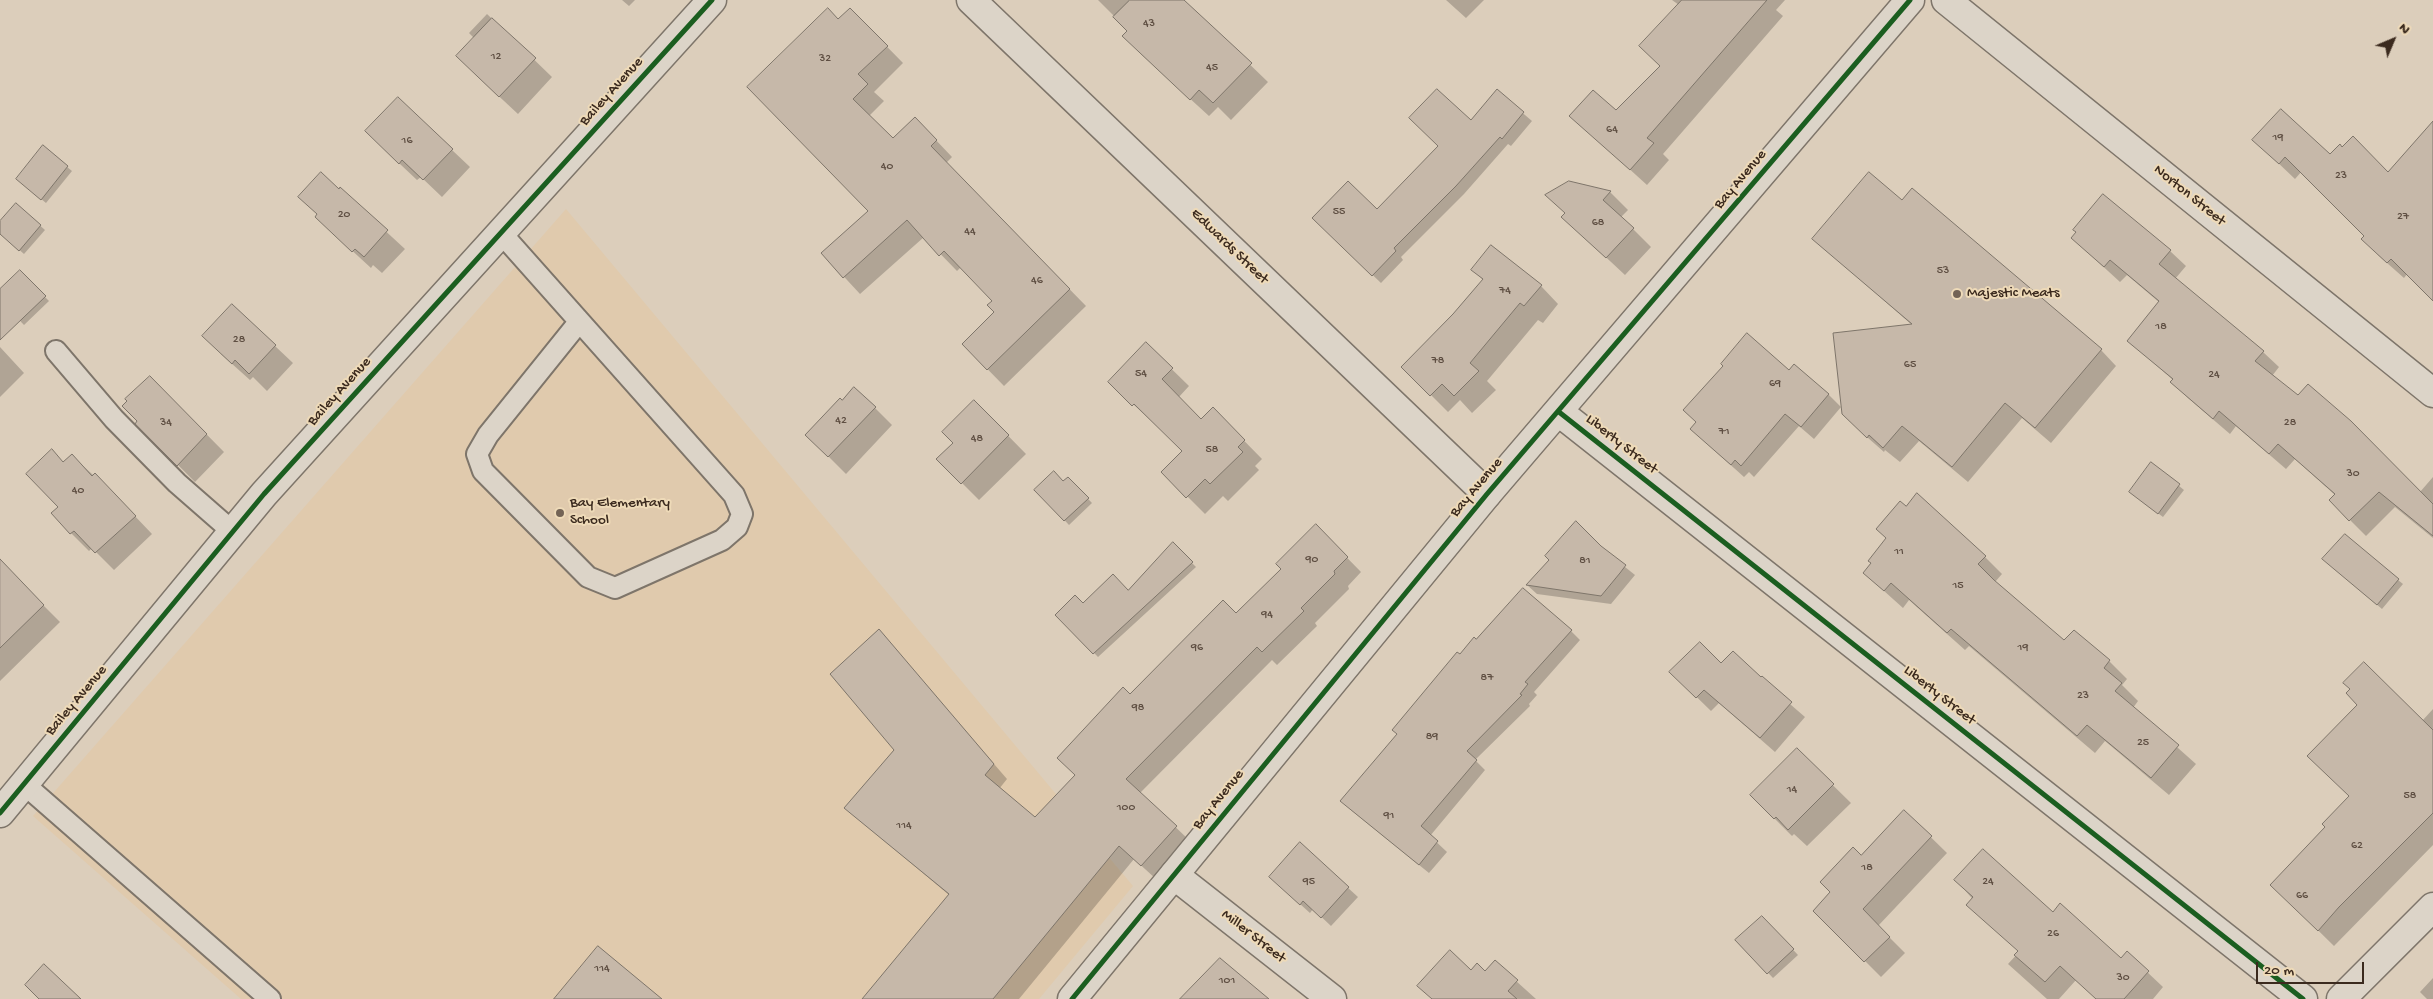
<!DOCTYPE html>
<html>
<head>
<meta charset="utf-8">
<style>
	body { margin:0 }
	#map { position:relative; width:2433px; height:999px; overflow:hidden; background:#dccebb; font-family:"Gochi Hand",sans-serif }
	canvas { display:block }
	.north { position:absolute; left:2368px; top:15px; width:50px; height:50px; -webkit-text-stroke:4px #eedab8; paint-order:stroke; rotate:45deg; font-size:14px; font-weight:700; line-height:20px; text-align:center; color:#3b2a1e }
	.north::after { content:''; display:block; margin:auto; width:18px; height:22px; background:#3b2a1e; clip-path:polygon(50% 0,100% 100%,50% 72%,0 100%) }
	.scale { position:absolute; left:2256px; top:962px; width:108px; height:22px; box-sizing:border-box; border:2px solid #3b2a1e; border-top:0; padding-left:6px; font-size:15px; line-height:18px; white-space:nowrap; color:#3b2a1e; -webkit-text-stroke:4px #eedab8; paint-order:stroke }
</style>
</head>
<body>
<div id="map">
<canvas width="2433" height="999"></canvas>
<div class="north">N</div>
<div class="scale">20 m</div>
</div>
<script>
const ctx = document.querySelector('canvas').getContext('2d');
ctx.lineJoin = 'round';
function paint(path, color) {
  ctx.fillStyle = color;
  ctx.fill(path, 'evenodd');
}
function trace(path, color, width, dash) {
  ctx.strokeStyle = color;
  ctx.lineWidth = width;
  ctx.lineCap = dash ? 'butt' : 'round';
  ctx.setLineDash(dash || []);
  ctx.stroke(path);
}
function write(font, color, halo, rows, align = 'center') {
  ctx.font = font + ' "Gochi Hand",sans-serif';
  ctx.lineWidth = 4;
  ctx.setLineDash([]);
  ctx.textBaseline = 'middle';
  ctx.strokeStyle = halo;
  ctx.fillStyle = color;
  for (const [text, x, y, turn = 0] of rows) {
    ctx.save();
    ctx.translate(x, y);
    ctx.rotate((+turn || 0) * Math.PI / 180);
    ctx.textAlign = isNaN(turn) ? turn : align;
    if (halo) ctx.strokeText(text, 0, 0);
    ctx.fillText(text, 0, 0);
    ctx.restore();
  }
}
const built = new Path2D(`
	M566,209L1133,886L1039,999H241L33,816Z`);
const shadow = new Path2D(`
	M622,0H635L629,6Z
	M1098,0H1183L1268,82L1231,120L1218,107L1209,116L1141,54L1129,31Z
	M1446,0H1484L1466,18Z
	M1672,0H1785L1776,10L1783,16L1663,154L1669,160L1647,185L1571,116L1616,112L1662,66L1679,5Z
	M850,9L903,63L874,92L884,101L869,116L893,140L915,118L952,157L946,163L1086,306L1004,386L963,344L996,312L993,301L961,267L957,271L924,237L860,294L822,253L870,211L838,21Z
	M487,14L552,77L518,114L475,74V39L469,33Z
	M1497,91L1532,121L1511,146L1508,144L1464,194L1401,257L1403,260L1381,283L1313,218L1377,211L1471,122Z
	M398,99L470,167L442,197L421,177L417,180L384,149Z
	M2254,140L2330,156L2342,148L2389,174L2433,142V299L2407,274L2404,278L2378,255L2366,236L2302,171L2295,179Z
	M43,147L72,171L46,203L22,183Z
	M1569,182L1610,192L1628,210L1621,217L1651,247L1625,275L1581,234L1566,214Z
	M340,189L405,249L382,273L373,265L371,268L334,234Z
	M1902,202L2101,350L2116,366L2051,443L2022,418L1968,482L1919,441L1900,462L1885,450L1884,452L1859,430L1912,325L1814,239Z
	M16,204L45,230L24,254L0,233V223Z
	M2072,238L2170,251L2186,266L2175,279L2263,352L2279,367L2272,376L2420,492L2433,477V538L2395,507L2366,536L2330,500L2335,495L2295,459L2286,469L2236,426L2230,434L2188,398L2172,382L2173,380L2128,340L2160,303L2127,275L2120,282Z
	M1492,246L1541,286L1558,304L1543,323L1538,320L1487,381L1496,390L1472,413L1460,400L1448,412L1403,367L1454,315L1483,280L1473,270Z
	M20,272L49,301L24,325L0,300V291Z
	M1146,344L1189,386L1178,398L1201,421L1213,409L1262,459L1255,466L1259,470L1228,501L1223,496L1205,514L1163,472L1184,451L1109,382Z
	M275,346L293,363L267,391L253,377L250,380L221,354Z
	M0,347L24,373L0,397Z
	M1789,372L1828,394L1841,407L1814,439L1799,426L1754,477L1749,472L1744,477L1704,441L1697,422Z
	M150,377L224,452L195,482L137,424Z
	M974,401L1026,454L979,500L938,459L955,443Z
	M842,402L875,408L892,425L846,474L825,453Z
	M72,456L112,492L152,534L114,570L92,548L89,551L71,533L64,463Z
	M2152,464L2184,490L2163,517L2135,496Z
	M1068,478L1092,503L1069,525L1036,490L1063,483Z
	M1316,526L1361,572L1348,586L1349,589L1315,623L1317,626L1277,665L1272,660L1140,793L1190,841L1156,879L1134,859L1019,999H863L949,895L846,808L895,750L879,631L1007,779L999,789L1035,819L1076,775L1130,696L1235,614L1283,569Z
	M1173,544L1196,567L1098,657L1057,615L1083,605L1128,592Z
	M1600,547L1635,575L1611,604L1537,594L1527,585L1551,560Z
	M1985,557L2002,574L1995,582L2064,642L2074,632L2109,661L2127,679L2122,685L2138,701L2133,708L2196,764L2169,795L2105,741L2095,753L1969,646L1965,650L1909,600L1903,608L1864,573Z
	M2328,563L2398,580L2403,584L2382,609Z
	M10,572L60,622L0,681V582Z
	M1571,631L1580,640L1534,692L1537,695L1529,704L1530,706L1475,760L1485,770L1430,836L1447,852L1429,873L1351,810L1398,734L1460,656L1476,641Z
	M1721,665L1761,679L1805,717L1775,752L1719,703L1711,711L1671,672Z
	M2433,709V845L2334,946L2272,885Z
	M1797,750L1851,803L1807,846L1794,834L1792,836L1751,795Z
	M1904,811L1947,853L1878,926L1905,953L1881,977L1814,910Z
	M1300,844L1358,897L1331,926L1313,909L1310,913L1280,886Z
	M1956,880L2053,913L2121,960L2127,953L2163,987L2153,999H2097L2076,980L2059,999H2047L2008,964L2019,952Z
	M1762,917L1798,955L1773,978L1737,940Z
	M1495,962L1536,999H1432L1471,971L1485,972Z
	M2433,978V999H2427L2420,992Z`);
const building = new Path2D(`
	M1130,0H1184L1252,63L1213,103L1199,90L1190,100L1122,36L1127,31L1113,17Z
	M1682,0H1767L1647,138L1654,143L1630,170L1569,116L1593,90L1616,110L1660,66L1639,46Z
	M828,8L838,19L850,8L888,46L858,74L868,84L853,99L893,138L915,117L937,140L931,146L1070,289L987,370L962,344L994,312L987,305L992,301L944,251L939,256L907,220L843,278L821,253L868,211L747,87Z
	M492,18L536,58L499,97L456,56Z
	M1437,89L1471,120L1497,89L1524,112L1502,139L1500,137L1456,186L1394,248L1396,251L1372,276L1312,218L1348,181L1377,209L1438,146L1409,118Z
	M398,97L453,149L423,180L402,160L399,164L365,131Z
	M2281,109L2330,154L2340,144L2342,147L2353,136L2388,172L2433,121V301L2391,259L2387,263L2361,239L2364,236L2285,157L2279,164L2252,140Z
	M43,145L68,166L41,200L16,179Z
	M321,172L339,189L340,187L388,230L364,257L355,249L352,252L315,217L317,214L298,197Z
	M1869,172L1902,200L1912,188L2102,349L2035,428L2005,403L1952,467L1902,426L1883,448L1869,435L1867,438L1842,414L1833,333L1912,324L1812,239Z
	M1569,181L1611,191L1603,200L1634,228L1606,258L1561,217L1565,213L1545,195Z
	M2103,194L2171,250L2159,264L2264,351L2255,361L2298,395L2308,384L2351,421L2433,504V536L2379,492L2349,521L2329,500L2335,494L2278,444L2269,454L2219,411L2213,419L2170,382L2173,379L2127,341L2159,301L2110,260L2104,267L2071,238L2076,232L2073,230Z
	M16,203L41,225L19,251L0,234V221Z
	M1491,245L1542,285L1524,306L1520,303L1470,363L1479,371L1454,396L1442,384L1430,396L1401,367L1453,314L1483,279L1471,270Z
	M20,270L46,296L0,340V289Z
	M232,304L276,345L249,374L235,360L232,364L202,336Z
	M1747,333L1789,370L1794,364L1829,394L1801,427L1785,414L1741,466L1735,460L1731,465L1690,429L1696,422L1683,410L1723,366L1721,364Z
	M1146,342L1173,368L1162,379L1201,419L1213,407L1245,440L1238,447L1243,452L1210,484L1205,479L1186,498L1161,472L1182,451L1134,404L1132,406L1108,382Z
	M150,376L207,434L177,466L135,424L137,421L122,406L127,401L125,399Z
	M854,387L876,407L828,457L805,435L840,398L842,400Z
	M974,400L1009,435L961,484L936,459L953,443L942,432Z
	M52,449L63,462L72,454L92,476L95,473L136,516L95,553L74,531L70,534L51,513L58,507L26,474Z
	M2151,462L2180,484L2158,514L2129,492Z
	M1054,471L1063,481L1068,477L1089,498L1064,521L1034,490Z
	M1917,493L1986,556L1978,564L1994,580L2064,640L2074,630L2110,660L2104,668L2122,683L2115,691L2179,745L2151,778L2087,725L2077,736L1951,629L1947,633L1891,583L1884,591L1863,573L1871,563L1868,561L1886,538L1876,529L1900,501L1906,506Z
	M1576,521L1601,546L1626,565L1620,573L1601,596L1526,585L1549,560L1545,556Z
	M1316,524L1348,557L1334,571L1335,574L1301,608L1304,611L1262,652L1257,647L1126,779L1177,826L1141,866L1119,846L993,999H862L949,894L844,808L894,750L830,674L879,629L994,764L985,775L1035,817L1075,775L1057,758L1123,687L1130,694L1223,600L1236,613L1281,569L1276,564Z
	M2345,534L2399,579L2377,605L2322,559Z
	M1173,542L1193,562L1093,654L1055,615L1075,595L1083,603L1113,574L1128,590Z
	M0,559L44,605L0,648Z
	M1523,588L1572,630L1525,682L1528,684L1520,694L1522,695L1467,751L1477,760L1421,826L1438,841L1419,865L1340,801L1397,734L1392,730L1457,652L1460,654L1474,637L1476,639Z
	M1700,642L1721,663L1733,651L1761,677L1762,676L1792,702L1760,738L1704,690L1696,698L1669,672Z
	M2364,662L2433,730V813L2339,907L2318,931L2270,885L2325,827L2322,824L2349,796L2307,756L2357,705L2346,693L2350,689L2343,683Z
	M1797,748L1834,784L1788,830L1776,817L1774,819L1750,795Z
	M1904,810L1932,836L1863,909L1890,937L1864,962L1813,911L1830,892L1820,882L1853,847L1861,855Z
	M1300,842L1349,887L1321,918L1303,901L1300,905L1269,877Z
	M1983,849L2053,912L2060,903L2121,958L2127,951L2149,971L2124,999H2096L2060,966L2045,982L2014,955L2018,951L1966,905L1973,897L1954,880Z
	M1762,916L1794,949L1767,974L1735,940Z
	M598,946L662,999H554Z
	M1450,950L1471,970L1477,963L1485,971L1495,960L1518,980L1508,991L1517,999H1432L1417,986Z
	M1220,958L1269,999H1180Z
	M44,964L81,999H39L25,985Z`);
const lane = new Path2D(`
	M501,233L734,495L742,514L737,527L722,540L615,588L588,577L483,471L477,454L488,435L579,322
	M56,351L114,419L177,483L233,532
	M24,784L270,999`);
const street = new Path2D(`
	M971,0L1487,494
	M1946,0L2433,393
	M1559,412L2303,999
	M0,813L264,494L712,0
	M1174,875L1332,999
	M2341,999L2433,907`);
const secondary = new Path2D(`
	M1072,999L1487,494L1910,0`);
const cycleway = new Path2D(`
	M1559,412L2303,999
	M0,813L264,494L712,0
	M1072,999L1487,494L1910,0`);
const markers = [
	[1957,294,5,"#736355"],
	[560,513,5,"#736355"]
];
const numberNames = [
	["43",1149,24],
	["12",496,57],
	["32",825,59],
	["45",1212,68],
	["64",1612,130],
	["19",2278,138],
	["16",407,141],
	["40",887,167],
	["23",2341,176],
	["55",1339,212],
	["20",344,215],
	["27",2403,217],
	["68",1598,223],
	["44",970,232],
	["53",1943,271],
	["46",1037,281],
	["74",1505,291],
	["18",2161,327],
	["28",239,340],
	["78",1438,361],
	["65",1910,365],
	["54",1141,374],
	["24",2214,375],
	["69",1775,384],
	["42",841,421],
	["34",166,423],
	["28",2290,423],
	["71",1724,432],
	["48",977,439],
	["58",1212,450],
	["30",2353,474],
	["40",78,491],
	["11",1899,552],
	["90",1312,560],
	["81",1585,561],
	["15",1958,586],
	["94",1267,615],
	["96",1197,648],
	["19",2023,648],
	["87",1487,678],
	["23",2083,696],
	["98",1138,708],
	["89",1432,737],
	["25",2143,743],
	["14",1792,790],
	["58",2410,796],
	["100",1126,808],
	["91",1389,816],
	["114",904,826],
	["62",2357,846],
	["18",1867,868],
	["95",1309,882],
	["24",1988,882],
	["66",2302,896],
	["26",2053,934],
	["114",602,969],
	["30",2123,978],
	["101",1227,981]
];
const streetNames = [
	["Bailey Avenue",612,92,-48],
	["Bay Avenue",1741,180,-50],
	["Norton Street",2189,196,39],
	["Edwards Street",1229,247,44],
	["Bailey Avenue",340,392,-48],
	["Liberty Street",1621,445,38],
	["Bay Avenue",1477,488,-50],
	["Liberty Street",1939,696,38],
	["Bailey Avenue",77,701,-50],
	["Bay Avenue",1219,800,-51],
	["Miller Street",1253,937,38]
];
const poiNames = [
	["Majestic Meats",1967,294],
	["Bay Elementary",570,504],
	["School",570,521]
];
paint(built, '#e0caad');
paint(shadow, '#0003');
paint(building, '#c6b8a9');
trace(building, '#7e756a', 1);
trace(lane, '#7e756a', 24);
trace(street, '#7e756a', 31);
trace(secondary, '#7e756a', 31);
trace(lane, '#dcd4c8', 20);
trace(street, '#dcd4c8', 28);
trace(secondary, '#dcd4c8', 28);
trace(cycleway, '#1b5e20', 5);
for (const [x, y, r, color] of markers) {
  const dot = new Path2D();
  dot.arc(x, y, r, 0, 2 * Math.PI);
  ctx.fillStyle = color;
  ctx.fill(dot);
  trace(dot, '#eedab8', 2);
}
write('12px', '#5e4e42', null, numberNames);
write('15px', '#3b2a1e', '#eedab8', streetNames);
write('15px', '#3b2a1e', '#eedab8', poiNames, 'left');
</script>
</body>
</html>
